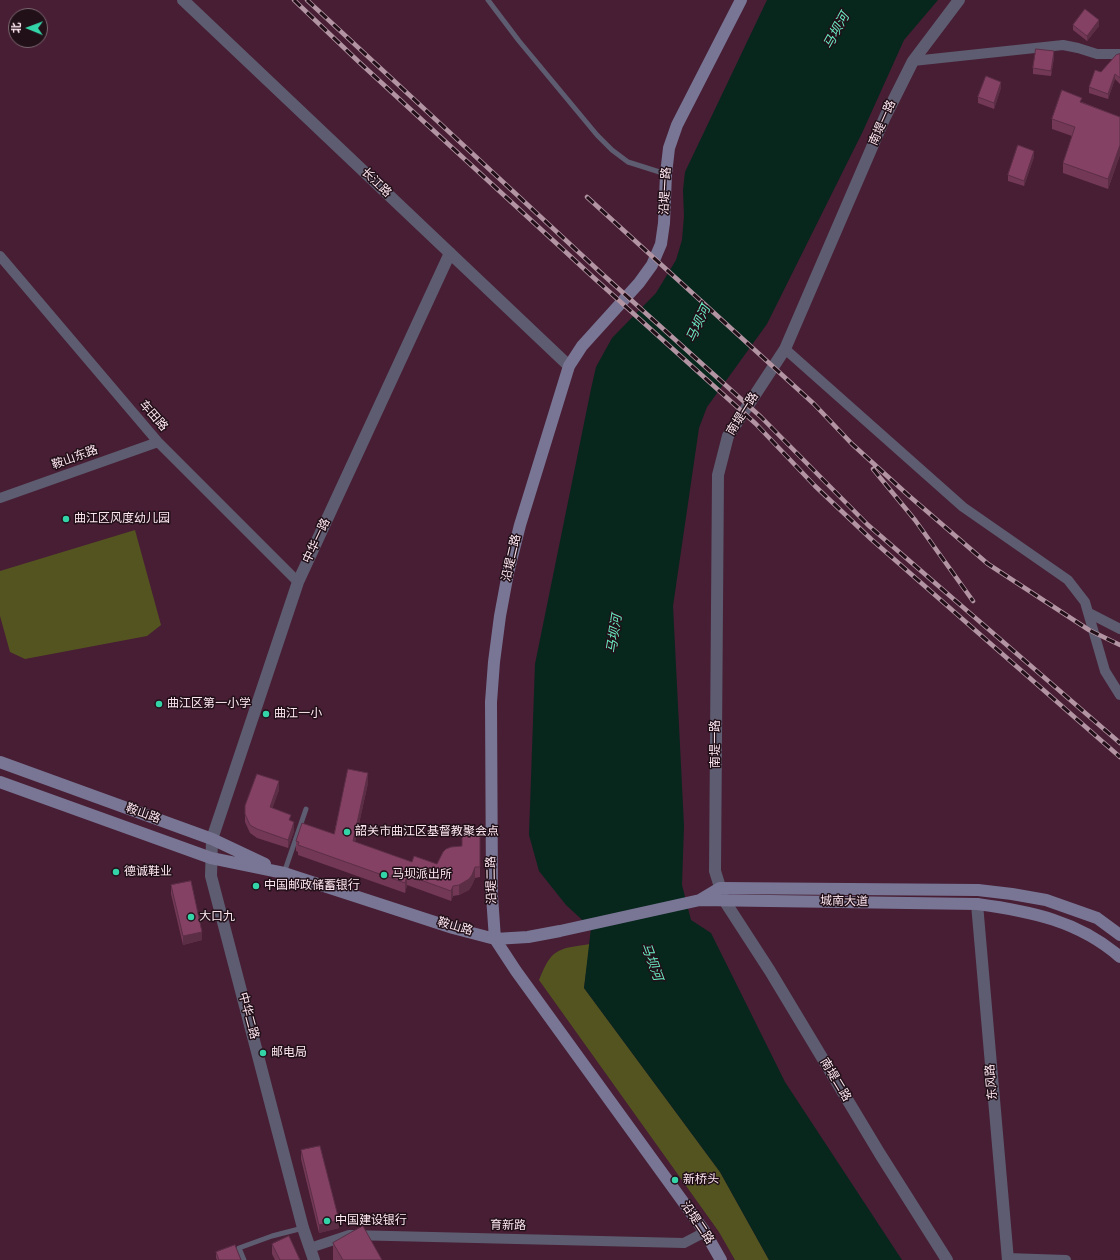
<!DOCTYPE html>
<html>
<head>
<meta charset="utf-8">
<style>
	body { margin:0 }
	#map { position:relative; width:1120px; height:1260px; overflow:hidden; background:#471e34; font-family:Roboto,"Noto Sans SC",sans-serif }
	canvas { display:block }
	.north { position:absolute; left:8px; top:8px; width:40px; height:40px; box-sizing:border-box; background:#221019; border:1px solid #7a666f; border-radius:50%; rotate:271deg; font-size:11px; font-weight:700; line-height:16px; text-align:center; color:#fee7f1 }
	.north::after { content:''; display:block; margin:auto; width:14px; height:18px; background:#33d4a8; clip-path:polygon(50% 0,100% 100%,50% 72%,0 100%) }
</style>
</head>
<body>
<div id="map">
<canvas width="1120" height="1260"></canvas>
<div class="north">北</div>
</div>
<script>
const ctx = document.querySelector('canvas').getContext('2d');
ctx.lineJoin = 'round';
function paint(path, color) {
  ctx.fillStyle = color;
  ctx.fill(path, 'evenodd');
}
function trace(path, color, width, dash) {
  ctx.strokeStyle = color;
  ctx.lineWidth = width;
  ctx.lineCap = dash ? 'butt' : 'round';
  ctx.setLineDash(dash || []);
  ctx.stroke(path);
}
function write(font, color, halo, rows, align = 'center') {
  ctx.font = font + ' Roboto,"Noto Sans SC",sans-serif';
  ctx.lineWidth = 3;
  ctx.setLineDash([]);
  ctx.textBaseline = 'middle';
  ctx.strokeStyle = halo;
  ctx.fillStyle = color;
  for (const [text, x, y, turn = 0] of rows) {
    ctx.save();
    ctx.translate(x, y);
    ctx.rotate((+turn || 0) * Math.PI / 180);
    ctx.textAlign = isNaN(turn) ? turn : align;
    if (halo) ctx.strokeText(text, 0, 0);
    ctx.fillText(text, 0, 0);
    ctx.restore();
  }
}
const green = new Path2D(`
	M135,530L161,625L147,636L25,659L10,652L0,616V571Z
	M590,944L584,988L720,1172L769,1260H735L719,1232L539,980C552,948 557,949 590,944Z`);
const water = new Path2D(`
	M767,0H938L904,40L863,131L767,324L707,407L699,428L673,606L684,826L682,885L691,920L711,933L785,1082L902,1260H769L720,1172L584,988L591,928L566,905L539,871L529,835L535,664L591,389L596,367L612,338L656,293L676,260L682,240L684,216L683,190L685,172Z`);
const service = new Path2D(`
	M488,0L519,41L597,135L612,150L628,162L666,174
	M284,873L306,809
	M244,1260L239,1248L272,1236L303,1228`);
const minor = new Path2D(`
	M913,61L1063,45L1078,48L1097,54H1120
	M0,256L158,442L298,582
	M785,349L963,507L1068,580L1085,602L1105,671L1120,695
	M0,498L158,442
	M1089,613L1120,629
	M310,1248L349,1235L684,1243L705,1232
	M1007,1258L1066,1260`);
const tertiary = new Path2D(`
	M183,0L569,366
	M977,904L1008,1260
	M314,1260L303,1228L211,876L212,839L298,582L450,253
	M947,1260L880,1154L770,971L724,900L715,871L718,475L728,436L785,349L885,117L913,61L959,0`);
const secondary = new Path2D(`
	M0,762L212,839L265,864
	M0,782L211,858L284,873L453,928L495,939L528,937L560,931L700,900L977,904C1030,911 1079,921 1120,957
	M700,900L720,888L978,890L1012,894L1046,900L1097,918L1120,935
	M721,1260L705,1232L516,971L495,939L492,896L491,702L494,662L500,616L508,573L520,525L569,366L582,346L639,283L652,265L661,244L664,223L666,174L669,148L677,125L741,0`);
const rail = new Path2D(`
	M294,0L360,63L594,278L756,424L815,486L871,539L1120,757
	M307,0L600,272L761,417L868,525L1120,743
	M587,197L814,404L852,444L908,495L988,564L1089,630L1120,645
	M873,469L915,520L973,601`);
const wall = new Path2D(`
	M1073,25L1099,26L1087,41L1073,30Z
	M1120,54V84L1115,79L1108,99L1089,93V87Z
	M1054,57L1051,76L1033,74V68Z
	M1001,88L994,109L978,103V97Z
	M1082,102L1120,117V155L1108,189L1063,173V163L1072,136L1052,129V119Z
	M1034,157L1024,186L1008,181V175Z
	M368,783L355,842L412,862L437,864L462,846L480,833V877L475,878L472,885L469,890L459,895L453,896L451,901L407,885L405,893L298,855V852L296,851V841L334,834Z
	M279,790L272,808L291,821L294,831L288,848L257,838L250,833L245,822V806Z
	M171,885L202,940L183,945L171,894Z
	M301,1150L339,1228L319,1233L301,1159Z
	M333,1243L382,1260H333Z
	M272,1244L300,1260H275L272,1254Z
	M216,1252L241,1260H217L216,1258Z`);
const shadedWall = new Path2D(`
	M1099,20V26L1087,41V36Z
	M1054,51V57L1051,76V71Z
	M1115,74V79L1108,99V94Z
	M1001,82V88L994,109V103Z
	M1120,145V155L1108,189V179Z
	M1034,151V157L1024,186V181Z
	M368,773V783L353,851V841Z
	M279,781V790L270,816V807Z
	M294,822V831L288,848V840Z
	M475,867V878L472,885L469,890L459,895V885Z
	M407,875V885L405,893V883Z
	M453,886V896L451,901V891Z
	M202,932V940L183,945V936Z
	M339,1220V1228L319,1233V1225Z`);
const building = new Path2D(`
	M1085,9L1099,20L1087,36L1073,25Z
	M1036,49L1054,51L1051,71L1033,68Z
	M1120,54V78L1115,74L1108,94L1089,87L1095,70L1101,72L1116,55Z
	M986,76L1001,82L994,103L978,97Z
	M1062,90L1082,98L1080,102L1120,117V145L1108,179L1063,163L1075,127L1052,119Z
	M1018,145L1034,151L1024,181L1008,175Z
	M348,769L368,773L353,841L412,862L414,856L437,864L443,852L446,849L451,847L462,846V833H480V867H475L472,875L469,879L459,885L453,886L451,891L407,875L405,883L298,845L299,842L296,841L302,823L334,834Z
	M257,774L279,781L270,807L291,815L289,820L294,822L288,840L257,829L250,825L245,814V806Z
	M191,881L202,932L183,936L171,885Z
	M320,1146L339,1220L319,1225L301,1150Z
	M363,1226L382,1260H343L333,1243Z
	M289,1236L300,1260H280L272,1244Z
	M235,1245L241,1260H219L216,1252Z`);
const markers = [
	[66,519,4,"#33d4a8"],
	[159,704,4,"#33d4a8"],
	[266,714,4,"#33d4a8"],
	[347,832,4,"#33d4a8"],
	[116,872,4,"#33d4a8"],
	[384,875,4,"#33d4a8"],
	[256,886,4,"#33d4a8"],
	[191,917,4,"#33d4a8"],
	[263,1053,4,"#33d4a8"],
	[675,1180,4,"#33d4a8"],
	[327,1221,4,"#33d4a8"]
];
const streetNames = [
	["南堤一路",883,123,-66],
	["长江路",376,183,44],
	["沿堤一路",666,191,-87],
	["南堤一路",743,414,-58],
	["车田路",153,416,49],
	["鞍山东路",75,458,-20],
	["中华一路",317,541,-65],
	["沿堤二路",512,558,-77],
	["南堤一路",716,744,-90],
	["鞍山路",143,814,20],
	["沿堤二路",492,880,-91],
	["城南大道",844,902,1],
	["鞍山路",455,927,16],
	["中华二路",248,1016,75],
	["南堤二路",835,1080,59],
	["东风路",992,1082,-95],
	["沿堤二路",697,1223,56],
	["育新路",508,1226,1]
];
const poiNames = [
	["曲江区风度幼儿园",74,519],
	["曲江区第一小学",167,704],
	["曲江一小",274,714],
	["韶关市曲江区基督教聚会点",355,832],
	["德诚鞋业",124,872],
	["马坝派出所",392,875],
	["中国邮政储蓄银行",264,886],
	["大口九",199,917],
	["邮电局",271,1053],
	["新桥头",683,1180],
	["中国建设银行",335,1221]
];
const waterNames = [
	["马坝河",837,31,-61],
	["马坝河",699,324,-65],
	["马坝河",615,634,-81],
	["马坝河",651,962,70]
];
paint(green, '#545421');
paint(water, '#07261c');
trace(service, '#5e5c70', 5);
trace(minor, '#5e5c70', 10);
trace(tertiary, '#5e5c70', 12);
trace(secondary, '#797695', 12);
trace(rail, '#b394a3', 4.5);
trace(rail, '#221019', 3, [9]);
paint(wall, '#723856');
paint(shadedWall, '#5c2e46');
paint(building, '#844164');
trace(building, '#5c2e46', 1);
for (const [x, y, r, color] of markers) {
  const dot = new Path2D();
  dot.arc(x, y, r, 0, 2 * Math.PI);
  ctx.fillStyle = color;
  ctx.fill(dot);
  trace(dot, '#221019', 1.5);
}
write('12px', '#fee7f1', '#221019', streetNames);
write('12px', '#fee7f1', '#221019', poiNames, 'left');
write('italic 13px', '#69edc3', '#221019', waterNames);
</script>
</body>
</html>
